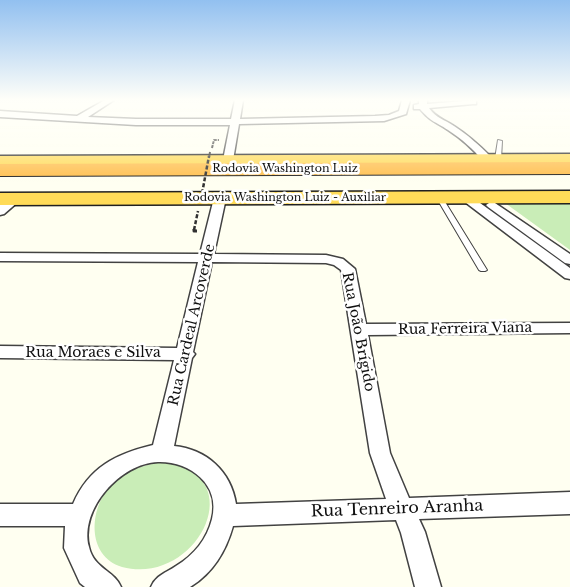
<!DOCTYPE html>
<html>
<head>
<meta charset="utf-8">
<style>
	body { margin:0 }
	canvas { display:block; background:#fffff1 }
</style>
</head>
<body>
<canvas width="570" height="587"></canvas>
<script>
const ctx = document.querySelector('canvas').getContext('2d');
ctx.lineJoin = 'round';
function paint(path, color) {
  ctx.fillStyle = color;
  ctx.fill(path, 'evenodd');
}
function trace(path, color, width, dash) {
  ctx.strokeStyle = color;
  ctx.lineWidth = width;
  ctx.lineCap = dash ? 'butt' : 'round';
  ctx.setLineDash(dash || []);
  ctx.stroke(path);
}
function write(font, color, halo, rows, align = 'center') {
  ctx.font = font + ' "Libre Baskerville",serif';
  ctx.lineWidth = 5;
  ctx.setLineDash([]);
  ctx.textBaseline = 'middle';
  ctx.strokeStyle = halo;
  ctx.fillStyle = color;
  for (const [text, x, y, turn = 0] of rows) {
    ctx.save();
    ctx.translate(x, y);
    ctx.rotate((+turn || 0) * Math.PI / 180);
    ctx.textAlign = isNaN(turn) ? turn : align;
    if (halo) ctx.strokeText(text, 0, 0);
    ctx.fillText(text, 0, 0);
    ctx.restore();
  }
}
const green = new Path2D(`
	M505,203H570V250Z
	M162,462C254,472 198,587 122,567C86,556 89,508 111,485C125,471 142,465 162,462Z`);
const pathFar2 = new Path2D(`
	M212,148L214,140H219`);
const pathFar1 = new Path2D(`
	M194,230L198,211`);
const path = new Path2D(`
	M194,229V231H198`);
const service = new Path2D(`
	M498,140L502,141L501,159L498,161L495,159Z
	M439,195L442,197L487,270L485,271H481L479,270L436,197Z`);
const minor = new Path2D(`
	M105,100H114L88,117L136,119H231L235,100H243L240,119L375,116L389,115L399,111L402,100H410L406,114L384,121L239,124L233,160L228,163L223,160L230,125H136L0,117V111L77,116Z
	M419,100H427V104L476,100V104H473L429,108C437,119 444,119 454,126C468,135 479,145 491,157V161H483C473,149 462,139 448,130C435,121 432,123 420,109H414V105L419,104Z
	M465,194L469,195L570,268V279L565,278L461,199L459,197Z
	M220,195L226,198L214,254L326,255L343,259L355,269L366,324L570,323V333L368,335L390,453L409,498L570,492V514L419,519L425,532L441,587H415L401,533L396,520L233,526C226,551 213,573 190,587H151C156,575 166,573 176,566C194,555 207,539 212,519C221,484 189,461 158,462C121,463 79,509 89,547C94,569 114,570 121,587H85L80,583L64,548L65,526H0V504H73C89,467 116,454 153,445L174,360L0,358V346L177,348L198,262L0,261V253L200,254L214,198ZM212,262L326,263L334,265L341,270L370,453L386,499L236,504C231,471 206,449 174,446L192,358L195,354L193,352Z
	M15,196L21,199L19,201L4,214L0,215V205Z
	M492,201L570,254V264L565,263L488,207L486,205Z`);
const trunk = new Path2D(`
	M570,154V164L0,166V156Z
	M570,191V203L0,205V193Z`);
const motorway = new Path2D(`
	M570,162V174L0,176V164Z`);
const pathBridgeFar1 = new Path2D(`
	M209,158L210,152`);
const pathBridge = new Path2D(`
	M201,199L209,156`);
const farStreetnames = [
	["Rodovia Washington Luiz",285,169],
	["Rodovia Washington Luiz - Auxiliar",285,198]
];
const streetNames = [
	["Rua Cardeal Arcoverde",192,325,-77],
	["Rua Ferreira Viana",465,329,-1],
	["Rua João Brígido",358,332,79],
	["Rua Moraes e Silva",93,353]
];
const nearStreetnames = [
	["Rua Tenreiro Aranha",397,509,-2]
];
paint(green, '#c9edb7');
trace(service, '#424242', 2);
trace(minor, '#424242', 3);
trace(trunk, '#202020', 3);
trace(motorway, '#202020', 2);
trace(pathFar2, '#313131', 2, [3, 1]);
trace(pathFar1, '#313131', 2.5, [4, 2]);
trace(path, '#313131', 3, [5, 2.5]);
paint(service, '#fff');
paint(minor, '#fff');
paint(trunk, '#ffdb58');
paint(motorway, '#ffc050');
trace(pathBridgeFar1, '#313131', 2, [3, 1]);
trace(pathBridge, '#313131', 2.5, [4, 2]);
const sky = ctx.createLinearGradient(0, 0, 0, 182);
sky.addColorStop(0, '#92c0f0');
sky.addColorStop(0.55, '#fffff9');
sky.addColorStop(1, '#fffff900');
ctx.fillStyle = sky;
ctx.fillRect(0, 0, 570, 182);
write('11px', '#0f0f0f', '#fff', farStreetnames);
write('14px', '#0f0f0f', '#fff', streetNames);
write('16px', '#0f0f0f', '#fff', nearStreetnames);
</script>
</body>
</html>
